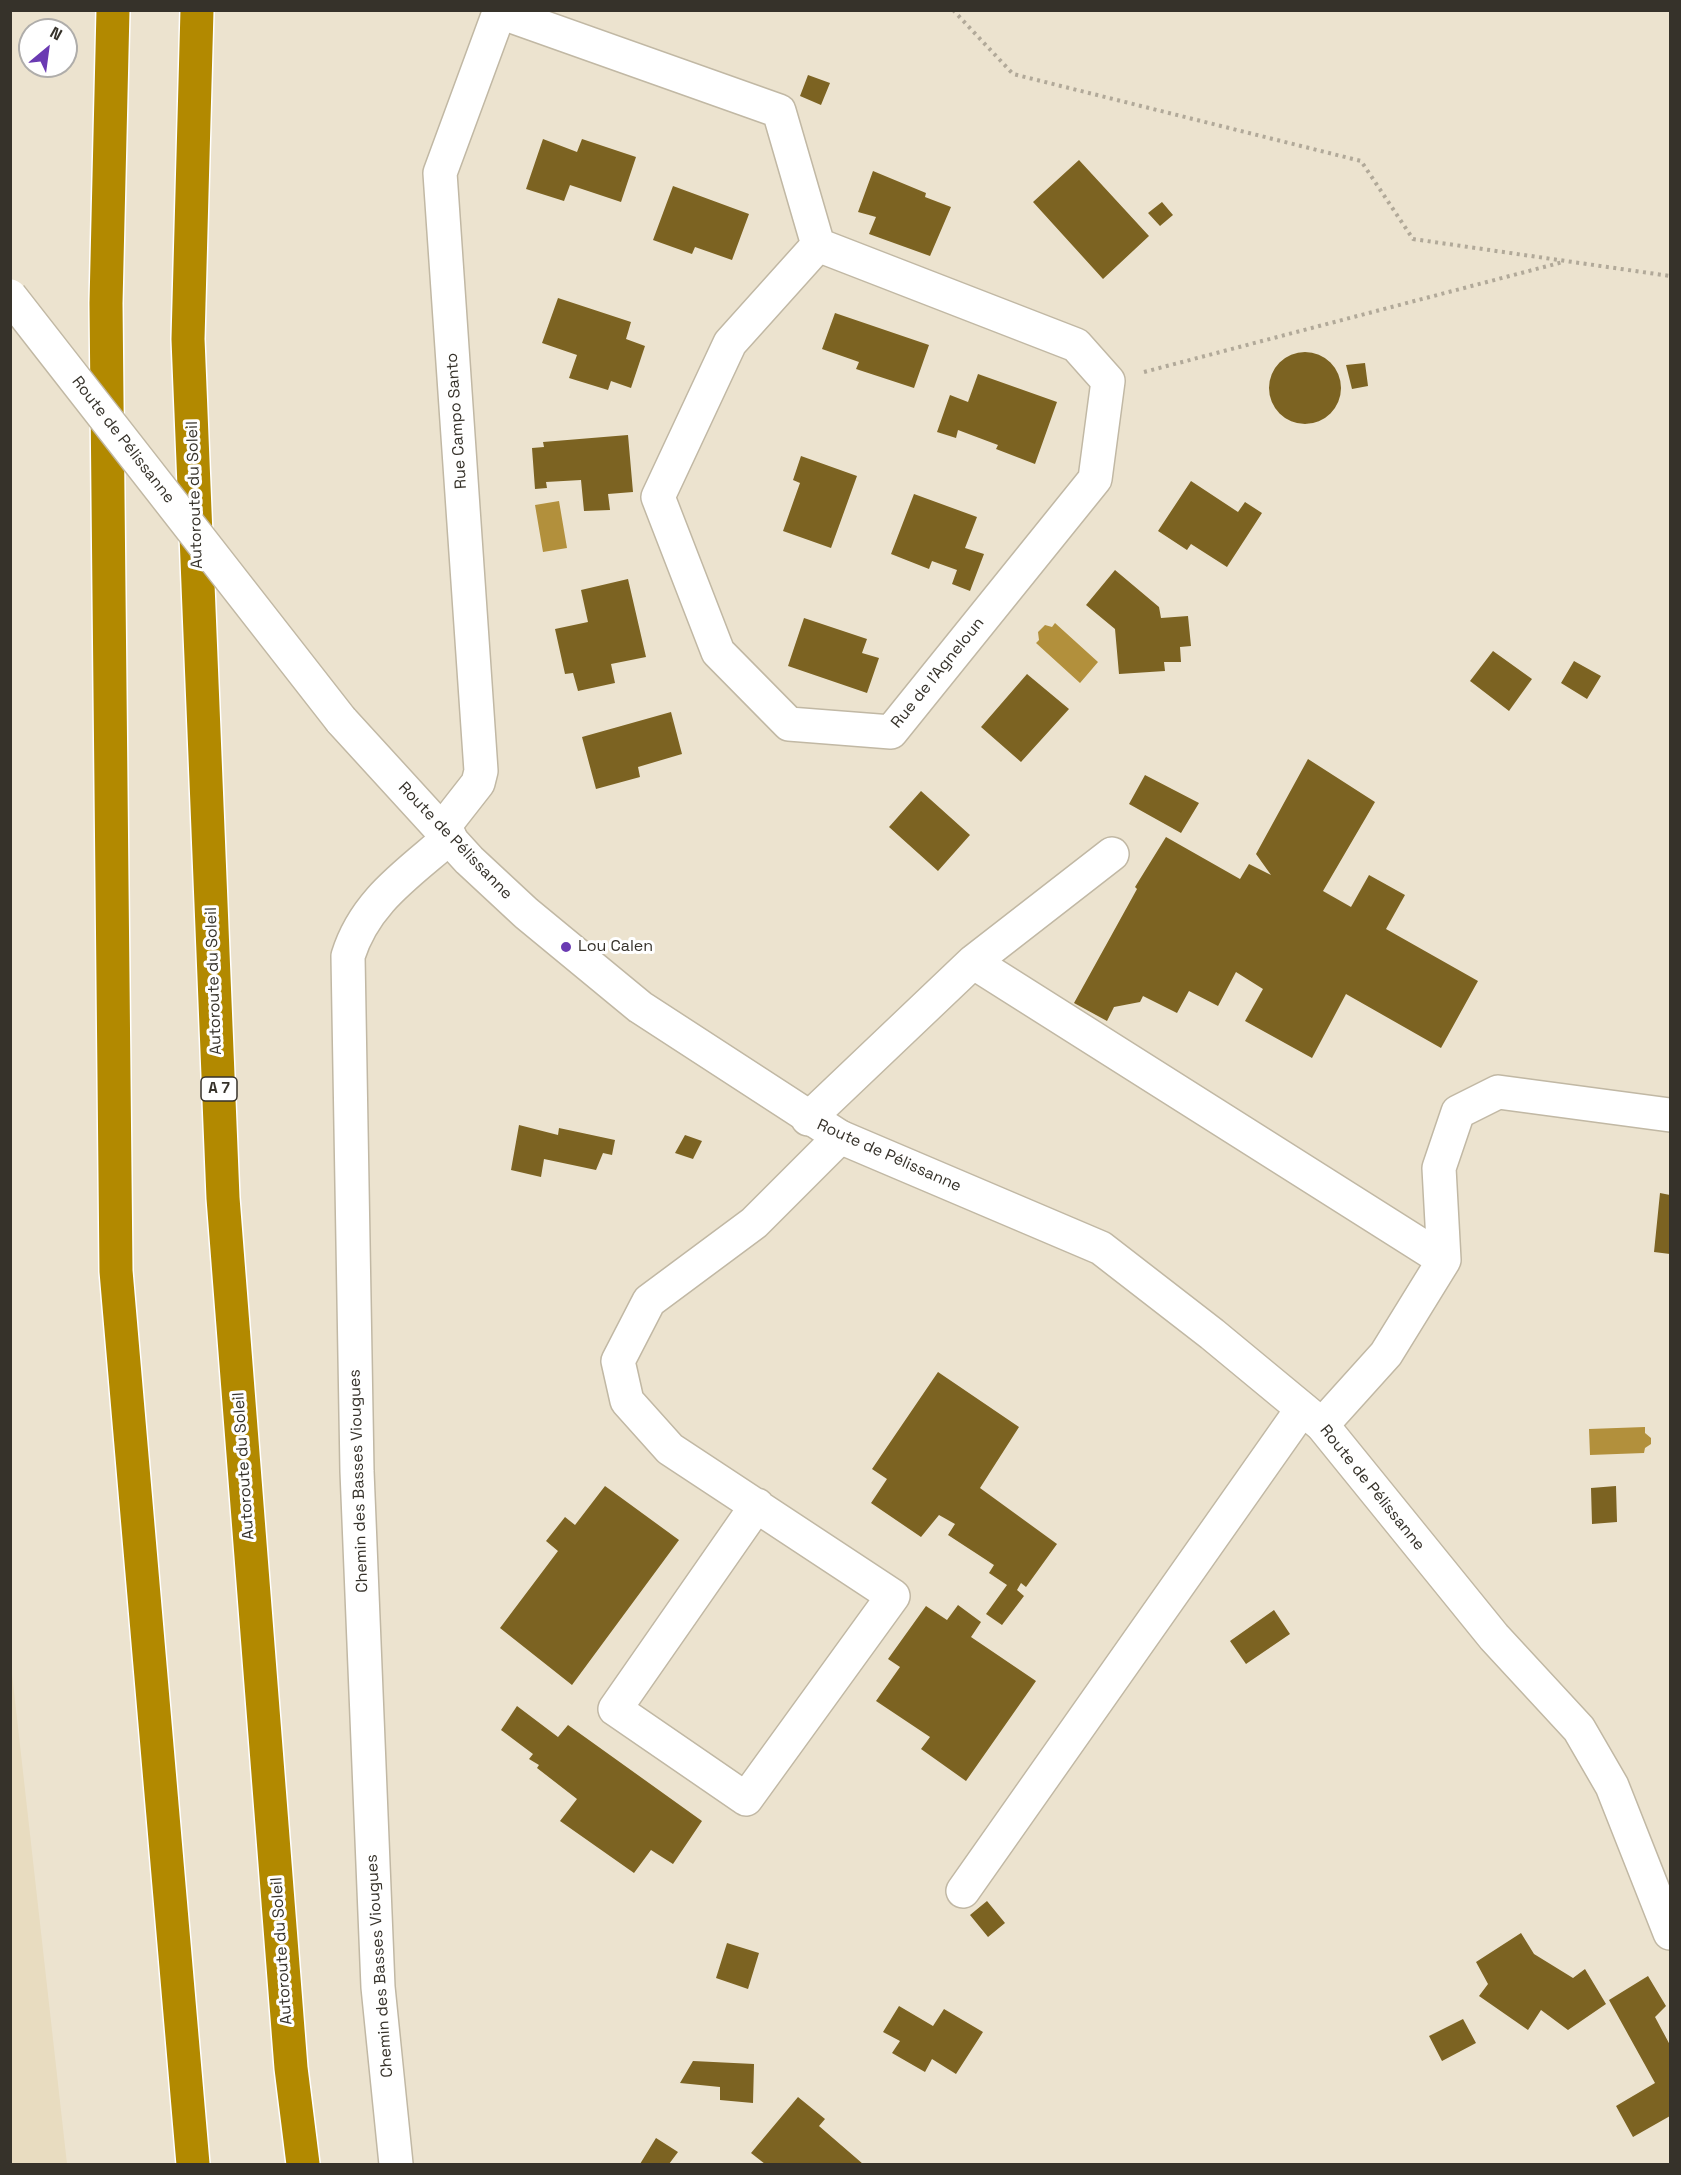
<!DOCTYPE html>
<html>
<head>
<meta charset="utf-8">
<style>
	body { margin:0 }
	#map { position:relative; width:1681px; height:2175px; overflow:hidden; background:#ece3cf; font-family:"Space Grotesk",sans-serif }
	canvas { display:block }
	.frame { position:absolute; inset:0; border:12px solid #36322a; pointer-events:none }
	.north { position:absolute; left:18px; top:18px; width:60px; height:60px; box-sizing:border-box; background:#fff; border:2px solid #afadaa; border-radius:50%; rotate:29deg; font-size:16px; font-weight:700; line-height:24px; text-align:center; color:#36322a }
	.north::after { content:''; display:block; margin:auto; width:21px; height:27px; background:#6a3ab2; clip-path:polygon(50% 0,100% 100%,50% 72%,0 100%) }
</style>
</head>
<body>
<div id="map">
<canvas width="1681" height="2175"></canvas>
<div class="frame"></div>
<div class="north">N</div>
</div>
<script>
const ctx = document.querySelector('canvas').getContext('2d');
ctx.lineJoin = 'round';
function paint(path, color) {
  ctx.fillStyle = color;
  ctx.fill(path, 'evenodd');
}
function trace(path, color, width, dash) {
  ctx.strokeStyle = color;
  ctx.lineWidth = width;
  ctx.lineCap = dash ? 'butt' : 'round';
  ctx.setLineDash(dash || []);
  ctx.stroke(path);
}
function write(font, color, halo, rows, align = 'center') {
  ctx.font = font + ' "Space Grotesk",sans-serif';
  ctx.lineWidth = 6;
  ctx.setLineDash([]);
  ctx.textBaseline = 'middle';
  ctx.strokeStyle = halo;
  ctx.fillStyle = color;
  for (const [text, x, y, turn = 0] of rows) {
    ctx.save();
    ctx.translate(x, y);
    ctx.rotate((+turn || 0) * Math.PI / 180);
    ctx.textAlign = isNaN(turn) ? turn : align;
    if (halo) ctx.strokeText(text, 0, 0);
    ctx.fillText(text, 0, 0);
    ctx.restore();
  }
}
const built = new Path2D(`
	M10,1665H11L67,2164H11Z`);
const water = new Path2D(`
	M559,501L567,548L543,552L535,505Z
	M1055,623L1098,662L1080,683L1036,643L1039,640L1038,632L1045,625L1052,627Z
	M1645,1427V1433L1651,1438V1444L1645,1448L1644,1453L1590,1455L1589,1429Z`);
const building = new Path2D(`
	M808,75L830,83L821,105L800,96Z
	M543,139L577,152L582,139L636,157L621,202L570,185L564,201L526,189Z
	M1079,160L1149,236L1103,279L1033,202Z
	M873,171L926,193L925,197L951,207L930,256L869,234L876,217L858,212Z
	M673,186L749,214L732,260L695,247L692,254L653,240Z
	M1162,202L1173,215L1160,226L1148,213Z
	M558,298L631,322L626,339L645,346L631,388L611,381L608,390L569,378L577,355L542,343Z
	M835,313L929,345L914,388L856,369L859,362L822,349Z
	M1269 388a36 36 0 1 1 72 0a36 36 0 1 1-72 0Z
	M1365,363L1368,386L1352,389L1346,365Z
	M978,374L1057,402L1035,464L996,449L998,445L958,430L956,438L937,432L950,395L968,402Z
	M628,435L633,492L608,494L610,510L584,511L581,480L546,482L547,488L535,489L532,448L544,447L543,442Z
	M801,456L857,476L831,548L783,531L800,483L793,480Z
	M1191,481L1238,512L1245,502L1262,513L1227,567L1191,544L1187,550L1158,531Z
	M914,494L977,517L965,548L984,554L970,591L952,584L957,570L932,561L929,569L891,554Z
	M1115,570L1159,607L1161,618L1188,616L1191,646L1180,647L1181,662H1164L1165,671L1119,674L1115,629L1086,605Z
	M628,579L646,657L611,664L615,683L578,691L573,673L565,674L555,629L588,622L581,590Z
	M804,618L867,639L862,653L879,658L867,693L788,666Z
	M1493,651L1532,679L1509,711L1470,681Z
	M1574,661L1601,676L1587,699L1561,683Z
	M1027,674L1069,709L1021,762L981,727Z
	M671,712L682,754L638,767L640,777L596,789L582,737Z
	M1308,759L1375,802L1323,891L1351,907L1369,875L1405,895L1386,929L1478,981L1441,1048L1346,994L1312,1058L1245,1021L1263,989L1236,972L1218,1006L1189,991L1177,1013L1143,996L1140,1002L1114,1007L1107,1021L1074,1003L1137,889L1135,887L1166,837L1240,879L1249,864L1271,875L1256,854Z
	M1145,775L1199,803L1181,833L1129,804Z
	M921,791L970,835L938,871L889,827Z
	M519,1125L558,1135L559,1128L615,1140L612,1155L603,1153L596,1170L544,1159L541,1177L511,1170Z
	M685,1135L702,1141L693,1159L675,1153Z
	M1660,1193L1670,1195V1254L1654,1252Z
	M938,1372L1019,1427L980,1488L1057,1544L1026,1587L1021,1583L1017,1590L1024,1596L1002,1625L986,1614L1007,1585L989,1573L994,1565L948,1535L955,1524L939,1515L921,1537L871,1503L887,1479L872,1469Z
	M605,1486L679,1540L572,1685L500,1628L558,1551L546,1541L565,1517L575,1525Z
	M1616,1486L1617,1522L1592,1524L1591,1488Z
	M958,1605L981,1622L971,1637L1036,1681L966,1781L921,1749L930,1737L876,1701L900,1667L888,1659L926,1606L947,1620Z
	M1274,1610L1290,1634L1246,1664L1230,1641Z
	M517,1706L558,1737L568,1725L702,1821L673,1864L651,1850L634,1873L560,1821L577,1799L537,1768L539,1765L529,1759L533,1754L501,1730Z
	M987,1901L1005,1923L988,1937L970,1915Z
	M1521,1933L1534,1954L1573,1978L1585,1969L1606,2004L1568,2030L1541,2010L1528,2030L1479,1996L1488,1984L1476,1962Z
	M727,1943L759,1953L748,1989L716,1978Z
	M1648,1976L1666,2006L1655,2017L1670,2045V2116L1633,2137L1616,2106L1655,2083L1609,2000Z
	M899,2006L933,2026L944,2009L983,2032L956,2074L932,2059L925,2072L892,2053L900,2041L883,2032Z
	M1463,2019L1476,2043L1442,2061L1429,2036Z
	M693,2061L754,2064L753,2103L720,2100V2087L680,2083Z
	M798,2097L825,2119L819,2126L863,2164H765L751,2153Z
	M656,2138L678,2152L669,2164H640Z`);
const path = new Path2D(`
	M953,10L1013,74L1361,161L1413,239L1670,276
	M1144,372L1563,262`);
const minor = new Path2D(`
	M500,12L779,111L818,245
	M818,245L1076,345L1108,381L1095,479L891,732L789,724L718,652L658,497L730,343Z
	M442,829L478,783L481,771L440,173L500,10
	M973,962L1112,854
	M808,1119L973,962L1444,1260
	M1322,1425L1386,1354L1444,1260L1439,1168L1458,1112L1498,1092L1670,1115
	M757,1505L615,1709L746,1799L893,1596L670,1449L627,1401L618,1361L649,1301L754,1223L840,1137
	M963,1891L1302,1409
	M396,2164L378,1987L357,1471L348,956C365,901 408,874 450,837`);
const tertiary = new Path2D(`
	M341,720L469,860L526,913L640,1007L840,1137L1101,1248L1212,1334L1322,1425L1494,1637L1579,1729L1612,1786L1670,1933`);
const motorway = new Path2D(`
	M113,10L106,303L116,1271L193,2164
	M197,10L188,339L223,1198L291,2068L303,2164`);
const tertiaryBridge = new Path2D(`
	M10,296L341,720`);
const markers = [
	[566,947,6,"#6a3ab2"]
];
const shields = [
	[219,1089,36]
];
const shieldNames = [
	["A 7",219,1089]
];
const streetNames = [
	["Rue Campo Santo",457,421,-94],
	["Route de Pélissanne",123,440,52],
	["Autoroute du Soleil",195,495,-92],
	["Rue de l'Agneloun",938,673,-51],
	["Route de Pélissanne",455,841,46],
	["Autoroute du Soleil",214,981,-92],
	["Route de Pélissanne",889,1156,24],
	["Autoroute du Soleil",244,1466,-94],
	["Chemin des Basses Viougues",359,1481,-92],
	["Route de Pélissanne",1372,1488,51],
	["Autoroute du Soleil",282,1951,-94],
	["Chemin des Basses Viougues",380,1966,-94]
];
const poiNames = [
	["Lou Calen",578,947]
];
paint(built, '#e8dcc0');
paint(water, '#b2903c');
paint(building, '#7c6322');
trace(minor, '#c1b8a4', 36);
trace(tertiary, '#c1b8a4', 36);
trace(motorway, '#fff', 36);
trace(path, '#b1a999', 4, [3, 4.5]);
trace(minor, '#fff', 33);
trace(tertiary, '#fff', 33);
trace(motorway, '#b28900', 33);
trace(tertiaryBridge, '#c1b8a4', 36, []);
trace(tertiaryBridge, '#fff', 33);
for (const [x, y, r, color] of markers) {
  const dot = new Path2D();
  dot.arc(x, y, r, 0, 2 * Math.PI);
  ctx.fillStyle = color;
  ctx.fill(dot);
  trace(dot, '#fff', 2);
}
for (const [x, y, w] of shields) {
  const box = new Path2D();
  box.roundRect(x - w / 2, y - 12, w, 24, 4.5);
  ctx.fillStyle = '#fff';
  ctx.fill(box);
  trace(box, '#36322a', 1.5);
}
write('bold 15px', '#36322a', null, shieldNames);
write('16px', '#36322a', '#fff', streetNames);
write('16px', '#36322a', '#fff', poiNames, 'left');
</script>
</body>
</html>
